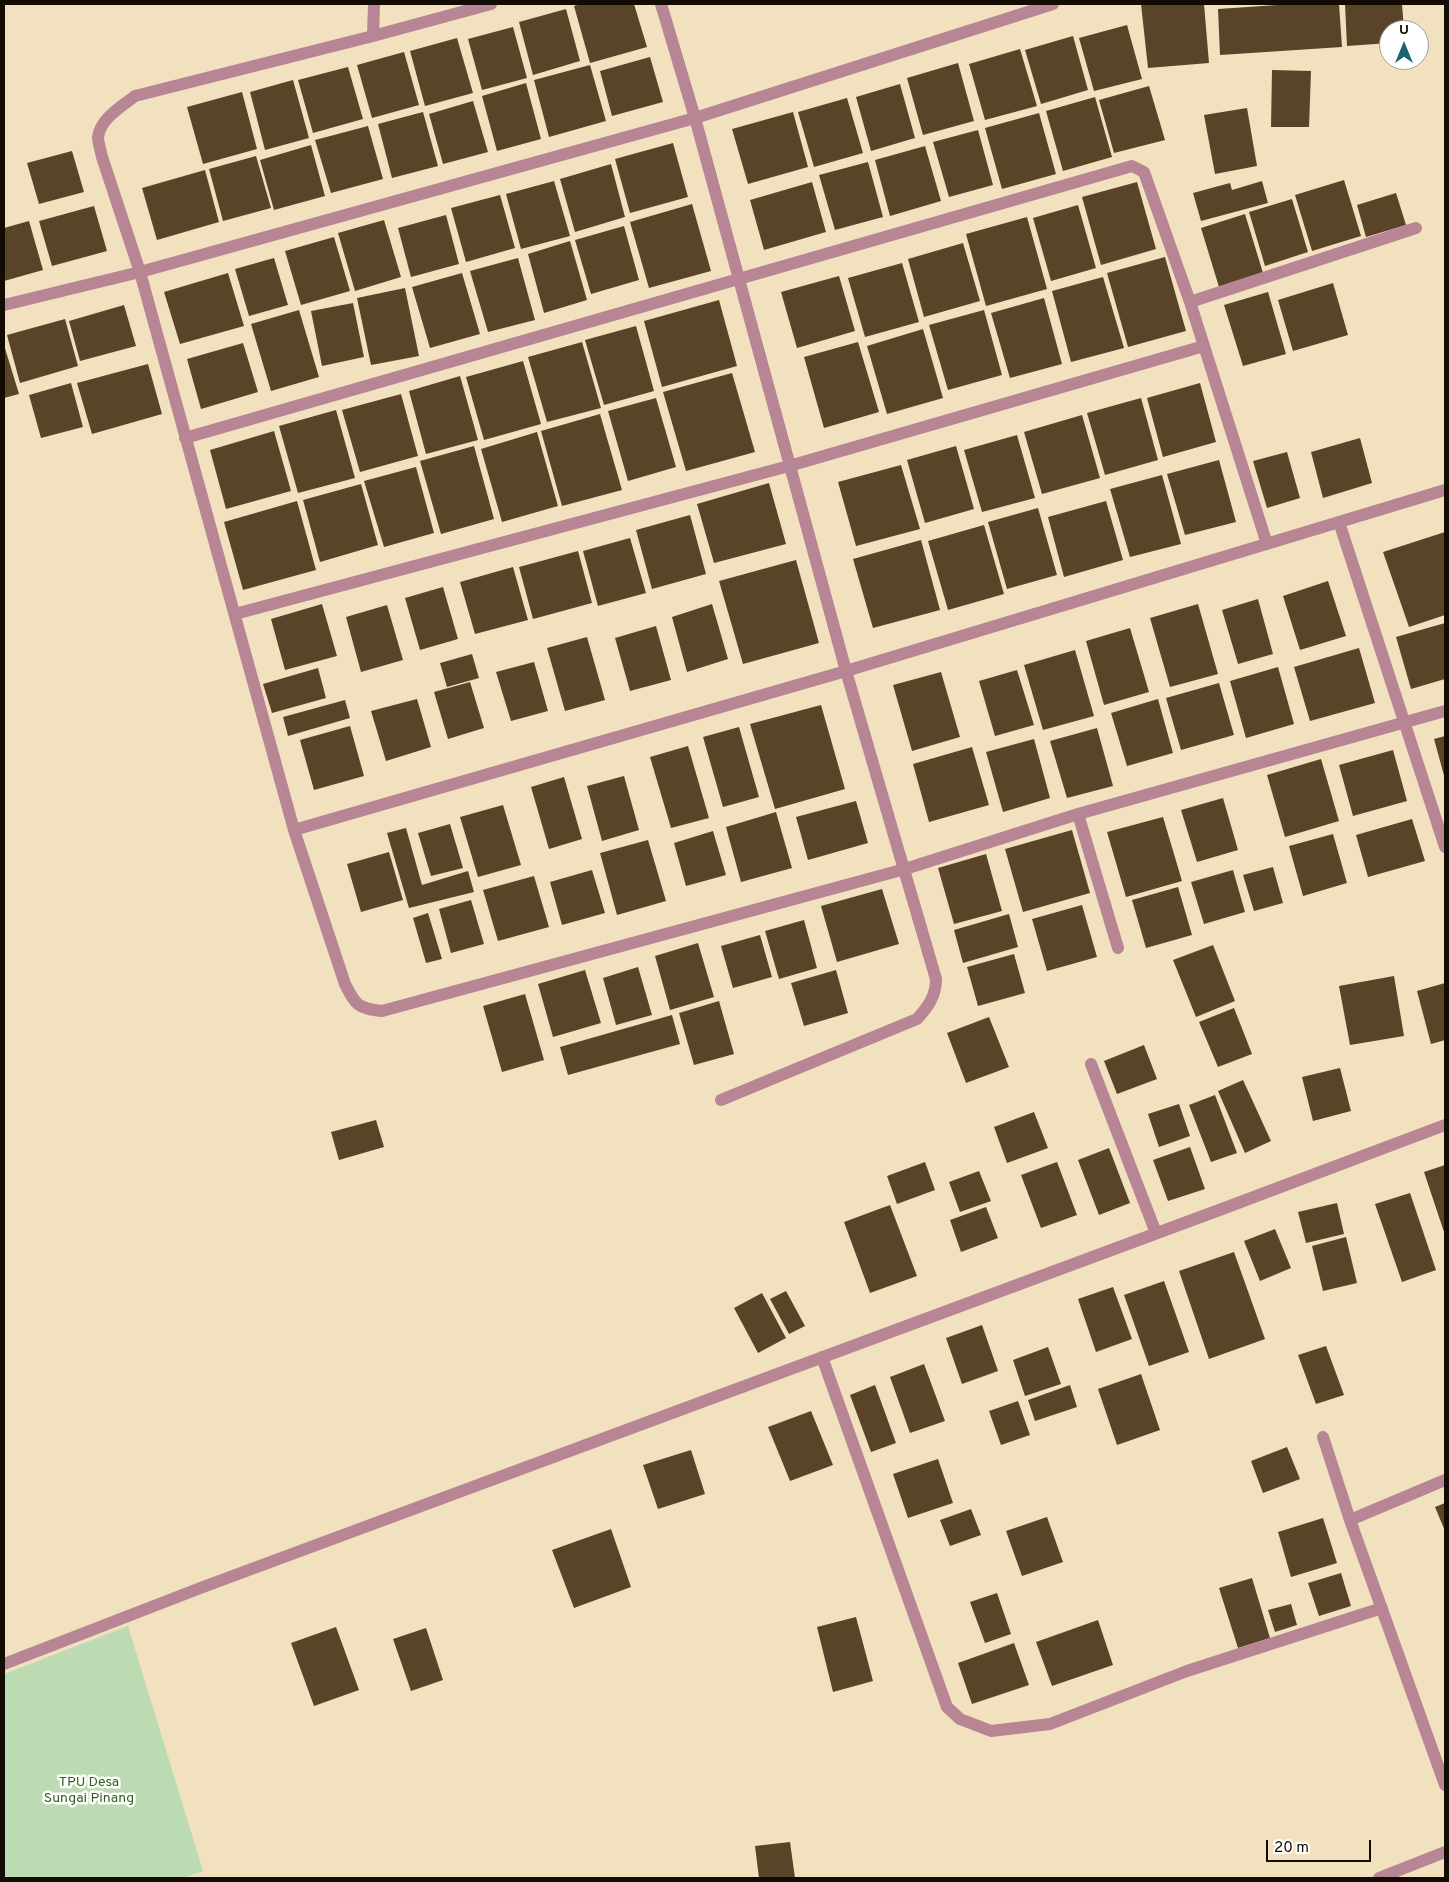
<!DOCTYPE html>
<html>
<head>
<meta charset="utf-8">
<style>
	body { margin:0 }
	#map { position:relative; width:1449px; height:1882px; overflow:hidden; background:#f1e1be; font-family:Overpass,sans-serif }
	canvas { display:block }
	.frame { position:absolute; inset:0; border:5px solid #120c02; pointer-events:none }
	.north { position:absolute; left:1379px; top:20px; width:50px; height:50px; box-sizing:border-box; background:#fff; border:1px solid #a09e9a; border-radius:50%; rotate:0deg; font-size:14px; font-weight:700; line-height:20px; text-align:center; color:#120c02 }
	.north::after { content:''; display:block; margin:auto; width:18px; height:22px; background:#1d6473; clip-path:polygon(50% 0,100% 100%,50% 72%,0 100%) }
	.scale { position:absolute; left:1266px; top:1840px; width:105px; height:22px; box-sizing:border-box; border:2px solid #120c02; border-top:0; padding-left:6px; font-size:15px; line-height:18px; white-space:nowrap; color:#120c02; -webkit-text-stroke:4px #fff; paint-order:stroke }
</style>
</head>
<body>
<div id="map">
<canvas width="1449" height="1882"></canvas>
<div class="frame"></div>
<div class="north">U</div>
<div class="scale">20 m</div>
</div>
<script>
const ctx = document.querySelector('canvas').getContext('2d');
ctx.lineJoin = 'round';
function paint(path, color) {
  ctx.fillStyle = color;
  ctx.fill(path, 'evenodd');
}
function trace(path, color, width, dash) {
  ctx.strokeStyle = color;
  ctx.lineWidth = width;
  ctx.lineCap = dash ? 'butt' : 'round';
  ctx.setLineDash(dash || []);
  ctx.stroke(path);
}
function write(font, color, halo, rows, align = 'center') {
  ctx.font = font + ' Overpass,sans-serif';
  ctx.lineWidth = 5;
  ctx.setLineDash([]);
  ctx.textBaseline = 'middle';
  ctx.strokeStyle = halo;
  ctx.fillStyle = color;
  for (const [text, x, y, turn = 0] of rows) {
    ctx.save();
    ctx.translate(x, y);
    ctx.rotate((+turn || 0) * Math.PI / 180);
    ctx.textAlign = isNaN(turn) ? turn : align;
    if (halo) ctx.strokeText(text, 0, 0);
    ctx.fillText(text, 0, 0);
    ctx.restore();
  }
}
const green = new Path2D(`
	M128,1626L203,1871L183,1878H4V1674Z`);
const building = new Path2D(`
	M581,4H634L647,47L590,63L574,6Z
	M1141,4H1204L1209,63L1148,68Z
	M1292,4H1339L1342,47L1220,55L1218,9Z
	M1345,4H1402L1404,30H1389V43L1347,46Z
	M566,9L580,61L533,75L519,22Z
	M1127,25L1142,79L1094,91L1079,38Z
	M513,27L527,78L482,90L468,39Z
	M1073,36L1088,90L1041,104L1025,50Z
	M457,38L473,93L425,106L410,51Z
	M1020,49L1037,106L985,120L969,64Z
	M404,52L419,105L372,118L357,65Z
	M650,57L663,102L612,116L600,71Z
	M958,63L974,121L923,135L907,78Z
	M590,65L606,121L549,137L534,80Z
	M348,67L363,119L313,133L298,80Z
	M1272,70L1311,71L1309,127H1271Z
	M293,80L309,138L265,150L250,92Z
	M526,83L541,139L497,151L482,96Z
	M900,84L915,138L871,151L856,97Z
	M1149,86L1165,140L1114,153L1099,100Z
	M242,92L257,149L203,164L187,107Z
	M1095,97L1112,157L1063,171L1046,111Z
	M847,98L863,153L814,167L798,112Z
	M473,101L488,152L443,164L429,114Z
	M1247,108L1257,166L1215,174L1204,115Z
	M423,112L438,166L392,178L378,124Z
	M793,112L808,167L748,184L732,129Z
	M1039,113L1056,174L1002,189L985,128Z
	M368,126L383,179L331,193L315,140Z
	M978,130L993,185L949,197L933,142Z
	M673,143L688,197L630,213L615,159Z
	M311,145L325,196L274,210L260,160Z
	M925,146L941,201L890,216L875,160Z
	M72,151L84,192L39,204L27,163Z
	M256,156L271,208L223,221L209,169Z
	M868,162L883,217L835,230L819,175Z
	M611,164L625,217L575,232L560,179Z
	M205,170L219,222L157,240L142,188Z
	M1344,180L1361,236L1312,251L1295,195Z
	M554,181L570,236L521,249L506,194Z
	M1262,181L1268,203L1201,221L1193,193L1230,183L1232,190Z
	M812,182L826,232L764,250L750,200Z
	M1137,182L1156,249L1101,265L1082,197Z
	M1396,193L1406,225L1366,237L1357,205Z
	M500,195L515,248L466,262L451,208Z
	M1292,199L1308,252L1265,266L1249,212Z
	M692,204L711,271L649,288L630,222Z
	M1078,205L1096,268L1051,281L1033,218Z
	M94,206L107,251L52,266L39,221Z
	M1245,214L1263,273L1219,287L1201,228Z
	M446,215L459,264L411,277L398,228Z
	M1027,217L1047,289L986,306L966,234Z
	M384,220L401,277L355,291L338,233Z
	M29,221L43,270L4,281V228Z
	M624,226L639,280L591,294L575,240Z
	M334,237L350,291L301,305L285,251Z
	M570,241L587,300L544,313L528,254Z
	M963,243L980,301L924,317L908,259Z
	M1165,257L1186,331L1128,347L1107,273Z
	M274,258L288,305L249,316L235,269Z
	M518,258L535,320L488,332L470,271Z
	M902,263L919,322L865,337L848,278Z
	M228,273L244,326L180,344L164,292Z
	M462,273L480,334L430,348L412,287Z
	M839,276L855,331L797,348L781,292Z
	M1103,277L1124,348L1071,362L1052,291Z
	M1333,283L1348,335L1293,351L1278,300Z
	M405,288L419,356L371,365L357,298Z
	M1268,292L1286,354L1243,366L1224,305Z
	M1044,298L1062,364L1010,378L991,313Z
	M719,300L737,366L662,387L644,321Z
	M353,303L364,357L322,366L311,311Z
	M124,305L136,346L80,361L69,321Z
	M299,310L319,377L271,391L251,324Z
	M984,310L1002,375L948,390L929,325Z
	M65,319L78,366L20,383L7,335Z
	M636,326L654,391L604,405L585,340Z
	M923,329L943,398L887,414L867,346Z
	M582,342L601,408L547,422L528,357Z
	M858,342L879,412L824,428L804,357Z
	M243,343L258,392L201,409L187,359Z
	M4,345L19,394L4,398Z
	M523,361L541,424L484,440L466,377Z
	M148,364L162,414L92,434L77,383Z
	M732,373L755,452L686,471L663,392Z
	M460,376L478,440L426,454L409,391Z
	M71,383L83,427L41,438L29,395Z
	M1200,383L1216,442L1163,457L1147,398Z
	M401,394L418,456L360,472L342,410Z
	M656,398L676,467L628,481L608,411Z
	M1141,398L1158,460L1105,475L1087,413Z
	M336,410L355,478L298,493L279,426Z
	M600,414L622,490L562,506L541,431Z
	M1082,415L1100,478L1042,494L1024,432Z
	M274,431L291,491L226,509L210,450Z
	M537,432L558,506L502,522L481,449Z
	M1017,435L1035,498L982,512L964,450Z
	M1360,438L1372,483L1323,498L1311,452Z
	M474,446L494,519L441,534L420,461Z
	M956,446L974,509L925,523L907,460Z
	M1287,452L1300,498L1267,508L1253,461Z
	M1219,460L1236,522L1185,535L1167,474Z
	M901,465L920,529L856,546L838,482Z
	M416,467L434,533L384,547L364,481Z
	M1162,475L1181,544L1130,557L1110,489Z
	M769,483L786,544L714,563L697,504Z
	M361,484L378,545L320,562L303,500Z
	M297,501L316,570L243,590L224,522Z
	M1106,501L1123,560L1064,577L1048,517Z
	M1038,508L1057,575L1007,589L988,522Z
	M690,515L706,574L652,589L636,530Z
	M984,525L1004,594L948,610L928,541Z
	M1445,532V615L1409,627L1383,552Z
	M630,538L646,593L598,606L583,551Z
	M921,540L940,610L873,628L853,559Z
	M578,551L592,603L533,619L519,567Z
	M796,560L819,643L743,664L719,581Z
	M513,567L528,620L475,634L460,582Z
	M1328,581L1346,636L1300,650L1283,596Z
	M443,587L458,639L420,650L405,598Z
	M1258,599L1273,654L1238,664L1222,610Z
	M322,604L337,656L285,670L271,619Z
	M712,604L728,659L687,672L672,617Z
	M1198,604L1218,674L1170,687L1150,618Z
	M387,605L403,660L361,672L346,617Z
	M1445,623V679L1411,689L1396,637Z
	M656,626L671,680L630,691L615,638Z
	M1130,628L1149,692L1104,705L1086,641Z
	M587,637L605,700L565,711L547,648Z
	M1359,648L1375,703L1310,721L1294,667Z
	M1075,650L1094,716L1043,730L1024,665Z
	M472,654L479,678L447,687L440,663Z
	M534,662L548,711L511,721L496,672Z
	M1278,667L1294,724L1246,738L1230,681Z
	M318,668L326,698L272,713L263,684Z
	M1017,670L1034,725L995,736L979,681Z
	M941,672L960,737L912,751L893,685Z
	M470,682L484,728L448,739L434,692Z
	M1219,683L1234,735L1181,750L1166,698Z
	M417,699L431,747L386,761L371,711Z
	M1158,699L1173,753L1127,766L1111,713Z
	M345,700L350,718L288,736L283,717Z
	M821,705L845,789L775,809L750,724Z
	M350,726L364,776L314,790L300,740Z
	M739,727L759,797L723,807L703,737Z
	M1097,728L1113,786L1067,798L1050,741Z
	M1445,736V779L1434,739Z
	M1034,739L1050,798L1003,812L986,752Z
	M688,746L709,818L671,828L650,757Z
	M972,747L989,805L929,822L913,764Z
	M1393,750L1407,801L1353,816L1339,765Z
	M1321,759L1339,821L1285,837L1267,775Z
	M624,776L639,830L602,841L587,786Z
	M564,777L582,839L549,849L531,787Z
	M1223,798L1238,850L1197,862L1181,810Z
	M856,801L868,843L808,860L796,817Z
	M503,805L521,865L478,877L460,817Z
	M776,812L792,868L741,882L726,827Z
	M1163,817L1182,881L1126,897L1107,832Z
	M1412,819L1425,861L1368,877L1356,835Z
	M450,824L463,868L431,876L418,833Z
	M406,828L422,885L468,871L474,892L409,908L387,833Z
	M1072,830L1090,893L1023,912L1005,849Z
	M713,831L726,875L686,886L674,843Z
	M1333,834L1347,883L1303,896L1289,846Z
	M648,840L666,901L617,915L600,853Z
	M389,852L403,900L361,912L347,864Z
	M986,854L1002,911L954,924L938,868Z
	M1273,867L1283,903L1254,911L1243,875Z
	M592,870L605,913L562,925L550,882Z
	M1233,870L1245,912L1204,924L1191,882Z
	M534,876L549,927L498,941L483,890Z
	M1178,887L1192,935L1146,948L1132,900Z
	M882,889L899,944L837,962L821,906Z
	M471,900L484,944L451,953L439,909Z
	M1082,905L1097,957L1047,971L1032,919Z
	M428,913L442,959L426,963L413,918Z
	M1009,914L1018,947L963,963L954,930Z
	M804,920L817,968L779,979L765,931Z
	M760,935L772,977L733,988L721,946Z
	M698,943L714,997L670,1010L655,956Z
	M1213,945L1235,1001L1196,1017L1173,960Z
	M1014,954L1025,993L978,1006L967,967Z
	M638,967L652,1015L616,1025L603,978Z
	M585,970L601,1023L553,1037L538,984Z
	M836,970L848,1013L804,1026L791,983Z
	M1394,976L1404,1036L1350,1045L1339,986Z
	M1445,983V1040L1431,1044L1417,991Z
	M525,994L544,1060L502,1072L483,1006Z
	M719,1001L734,1054L694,1065L679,1013Z
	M1234,1008L1252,1054L1218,1067L1199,1022Z
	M672,1015L680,1044L568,1075L560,1047Z
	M989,1017L1009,1067L966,1083L947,1033Z
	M1144,1045L1157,1079L1117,1094L1104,1061Z
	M1340,1068L1351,1111L1313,1121L1302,1077Z
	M1243,1080L1271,1141L1245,1153L1218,1091Z
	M1215,1095L1237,1153L1211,1162L1189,1105Z
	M1179,1104L1190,1136L1159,1147L1148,1114Z
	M1034,1112L1048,1148L1007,1163L994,1127Z
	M376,1120L384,1147L339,1160L331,1132Z
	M1190,1147L1205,1189L1168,1201L1153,1160Z
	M1109,1148L1130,1203L1099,1215L1078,1160Z
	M925,1162L935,1190L897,1204L887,1176Z
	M1057,1162L1077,1215L1041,1228L1021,1175Z
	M1445,1165V1235L1424,1172Z
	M979,1171L991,1201L960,1212L949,1182Z
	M1410,1193L1436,1270L1402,1282L1375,1204Z
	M1337,1203L1344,1234L1306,1243L1298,1212Z
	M890,1205L917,1276L870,1293L844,1222Z
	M986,1207L998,1238L961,1252L950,1220Z
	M1275,1229L1291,1268L1260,1281L1244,1241Z
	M1346,1237L1357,1283L1323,1291L1312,1246Z
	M1234,1252L1265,1339L1209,1359L1179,1271Z
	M1164,1281L1189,1352L1149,1366L1124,1295Z
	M1113,1287L1132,1339L1096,1352L1078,1299Z
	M786,1291L805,1326L789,1334L770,1299Z
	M762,1293L786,1338L758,1353L734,1308Z
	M982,1325L998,1371L962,1384L946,1338Z
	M1326,1346L1344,1395L1316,1404L1298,1355Z
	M1048,1347L1061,1384L1025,1396L1013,1360Z
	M924,1364L945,1421L910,1433L890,1377Z
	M1141,1374L1160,1430L1117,1445L1098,1389Z
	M875,1385L896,1443L871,1452L850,1395Z
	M1070,1385L1077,1407L1035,1421L1028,1400Z
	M1018,1401L1030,1435L1001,1445L989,1411Z
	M811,1411L833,1465L790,1481L768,1427Z
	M1287,1447L1300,1479L1263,1493L1251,1461Z
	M691,1450L705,1494L658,1509L643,1465Z
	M938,1459L953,1503L908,1518L893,1474Z
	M1445,1503V1531L1435,1507Z
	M971,1509L981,1535L950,1546L940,1520Z
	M1047,1517L1063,1562L1022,1576L1006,1531Z
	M1323,1518L1337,1563L1291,1577L1278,1532Z
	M611,1529L631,1587L574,1608L552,1550Z
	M1341,1573L1351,1606L1319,1616L1308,1583Z
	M1252,1578L1270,1638L1238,1648L1219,1588Z
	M997,1593L1011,1634L985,1643L970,1602Z
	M1291,1604L1297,1625L1275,1632L1268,1610Z
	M856,1617L873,1681L833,1692L817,1627Z
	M1098,1620L1113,1665L1052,1686L1036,1642Z
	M336,1627L359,1690L314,1706L291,1643Z
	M426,1628L443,1680L411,1691L393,1639Z
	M1014,1643L1029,1685L972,1704L958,1663Z
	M790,1842L795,1878H759L755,1846Z`);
const minor = new Path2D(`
	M491,4L373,36L135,96C122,106 100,119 98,137C98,143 101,151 102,157L140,272L294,830L345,984C356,1006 358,1008 382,1011L905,869L1078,814L1445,711
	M661,4L695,118L846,671L936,979C936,996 928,1007 917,1019L721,1100
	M373,36L374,4
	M1190,302L1416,228
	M4,305L140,272L695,118L1053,4
	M185,438L1132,166L1144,172L1190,302L1267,544
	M1339,522L1445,847
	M235,614L789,466L1204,346
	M1078,814L1118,948
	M294,830L846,671L1445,490
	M1091,1064L1156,1233
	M822,1357L947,1707L960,1719L991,1731L1050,1724L1187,1671L1382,1608
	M1323,1437L1350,1520L1445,1785
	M1350,1520L1445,1480
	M4,1664L203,1587L1222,1209L1445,1125
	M1379,1878L1445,1852`);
const parkNames = [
	["TPU Desa",89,1783],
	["Sungai Pinang",89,1799]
];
paint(green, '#bddbb2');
paint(building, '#594329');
trace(minor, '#b78593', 12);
write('14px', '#33611c', '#fff', parkNames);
</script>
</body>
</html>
